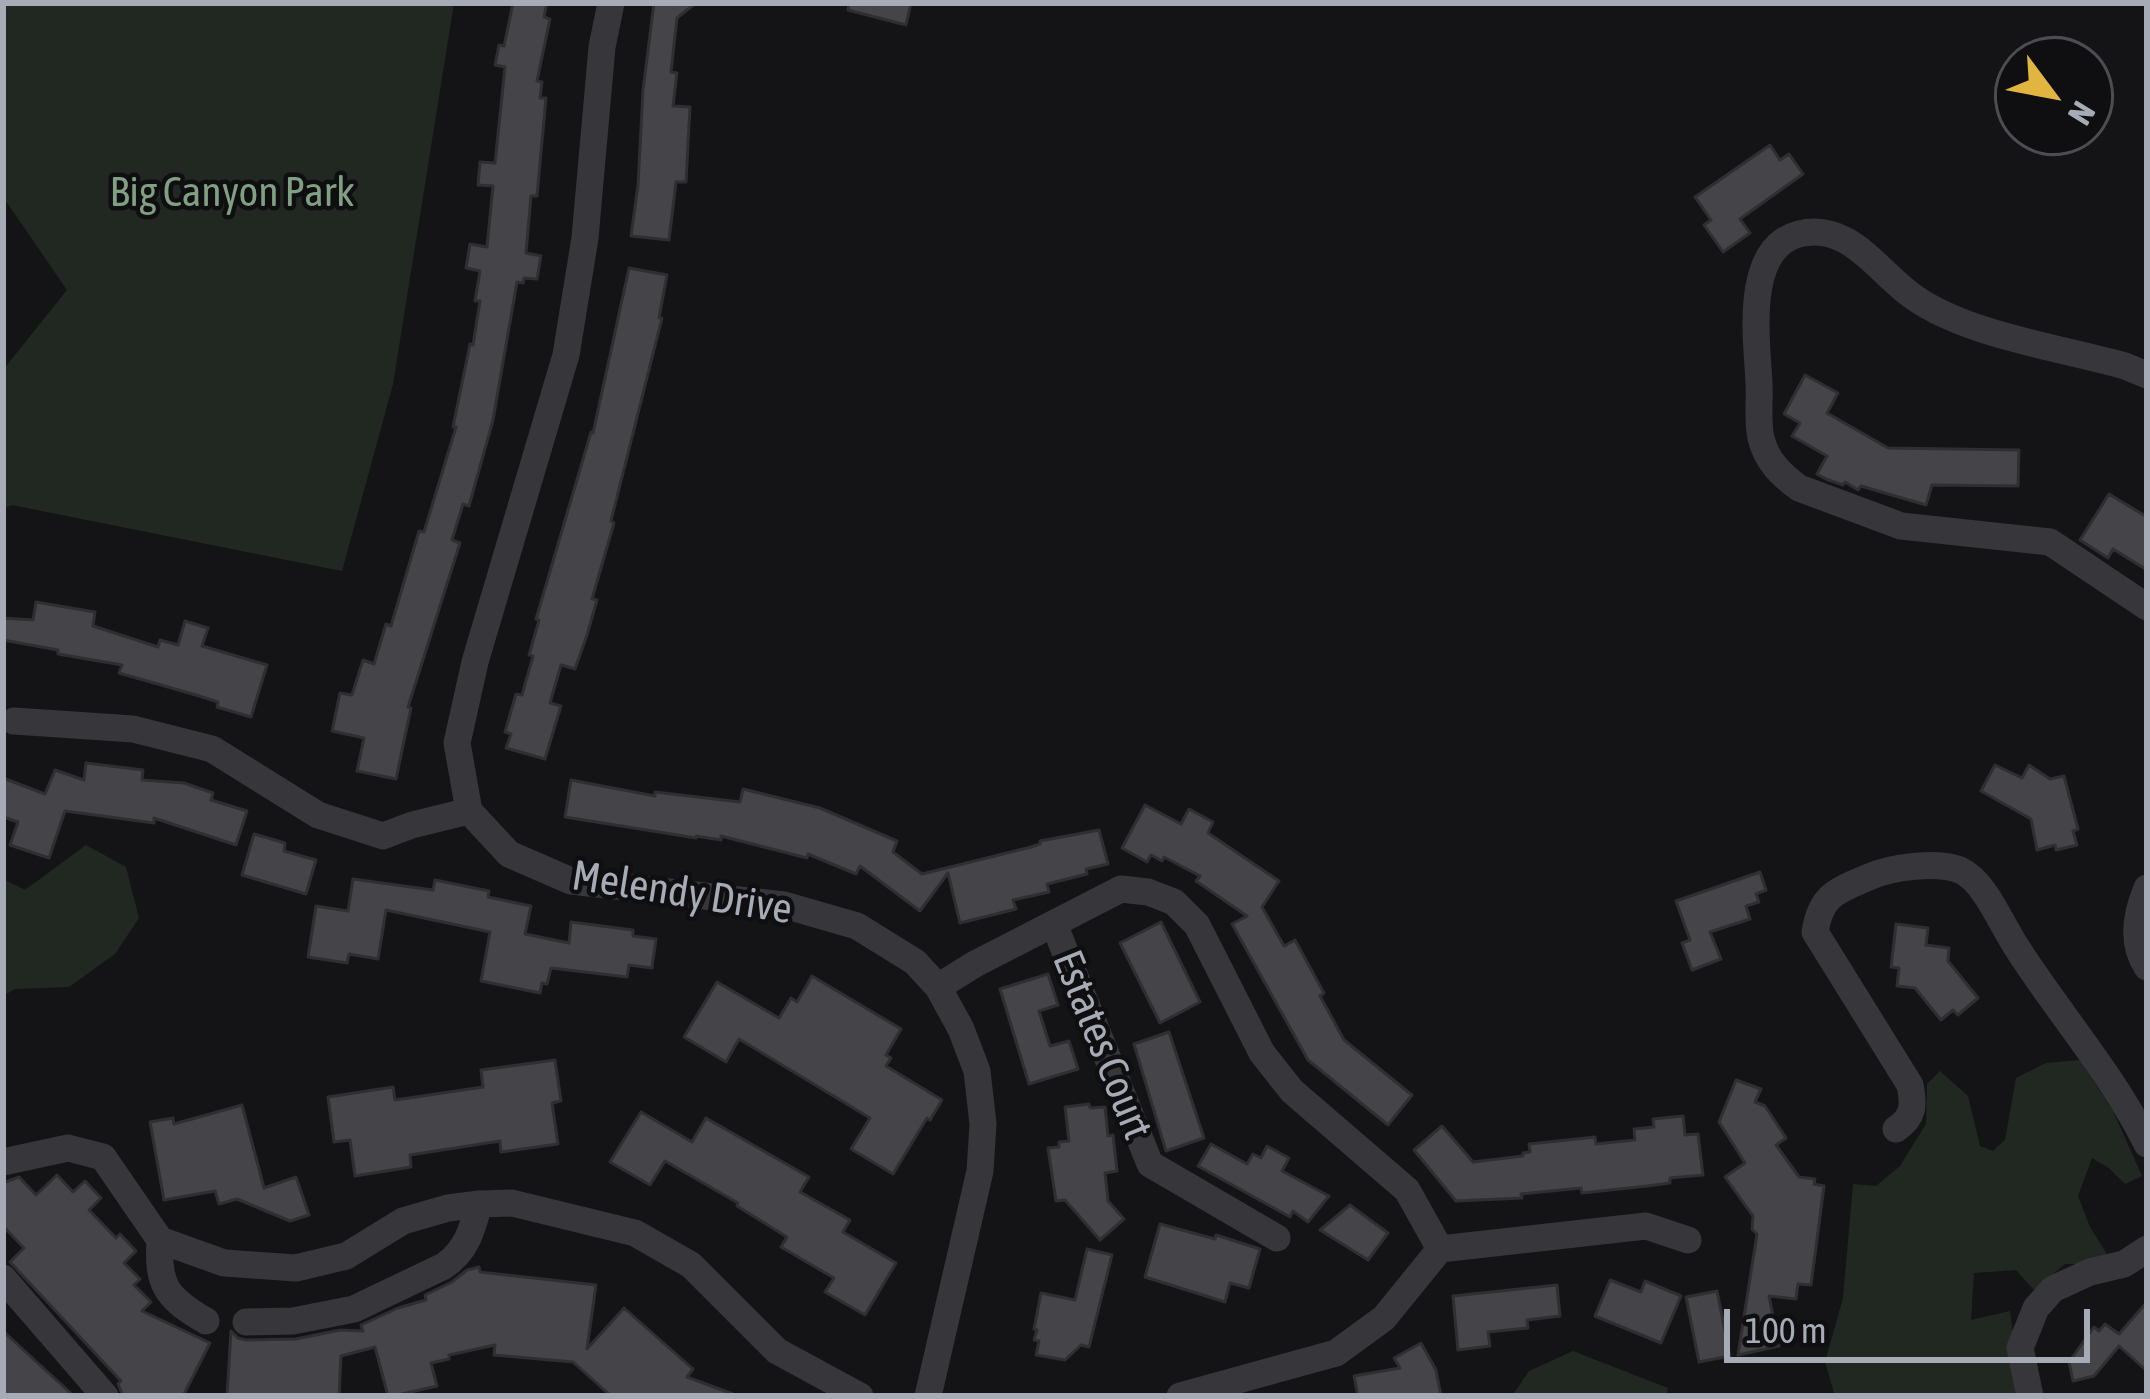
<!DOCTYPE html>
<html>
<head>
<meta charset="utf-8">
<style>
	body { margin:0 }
	#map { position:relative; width:2150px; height:1399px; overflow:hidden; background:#141416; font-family:"Asap Condensed",sans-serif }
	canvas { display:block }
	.frame { position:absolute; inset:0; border:6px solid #a7abb5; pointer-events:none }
	.north { position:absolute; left:1994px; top:36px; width:120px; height:120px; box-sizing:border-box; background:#0f0f11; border:3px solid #4c4d53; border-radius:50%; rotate:122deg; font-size:33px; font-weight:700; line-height:48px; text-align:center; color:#a7abb5 }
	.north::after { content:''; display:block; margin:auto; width:42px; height:54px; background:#e2b440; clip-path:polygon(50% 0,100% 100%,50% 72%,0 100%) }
	.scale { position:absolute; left:1724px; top:1309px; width:366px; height:54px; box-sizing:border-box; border:6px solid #a7abb5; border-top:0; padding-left:15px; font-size:36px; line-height:42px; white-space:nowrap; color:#a7abb5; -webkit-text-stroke:9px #0f0f11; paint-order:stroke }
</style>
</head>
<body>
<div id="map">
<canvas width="2150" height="1399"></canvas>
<div class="frame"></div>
<div class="north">N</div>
<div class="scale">100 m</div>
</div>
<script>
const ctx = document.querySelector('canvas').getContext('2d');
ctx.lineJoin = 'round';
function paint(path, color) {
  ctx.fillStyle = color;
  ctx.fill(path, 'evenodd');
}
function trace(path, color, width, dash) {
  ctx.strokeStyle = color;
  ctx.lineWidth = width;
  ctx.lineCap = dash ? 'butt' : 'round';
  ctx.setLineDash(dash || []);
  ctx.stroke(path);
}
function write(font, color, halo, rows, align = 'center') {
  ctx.font = font + ' "Asap Condensed",sans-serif';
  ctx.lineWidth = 9;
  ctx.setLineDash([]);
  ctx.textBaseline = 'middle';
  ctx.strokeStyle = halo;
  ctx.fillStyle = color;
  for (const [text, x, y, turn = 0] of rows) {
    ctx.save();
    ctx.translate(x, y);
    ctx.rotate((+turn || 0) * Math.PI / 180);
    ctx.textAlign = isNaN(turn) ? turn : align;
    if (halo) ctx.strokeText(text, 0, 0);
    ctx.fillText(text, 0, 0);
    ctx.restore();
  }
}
const green = new Path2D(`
	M3,3H454L393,384L342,571L12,505L3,509V370L67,290L3,197Z
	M86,845L126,867L139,918L115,954L69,987L15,989L3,996V879L25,890Z
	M2080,1060L2113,1111L2142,1176L2125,1184L2109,1168L2092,1158L2078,1196L2090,1227L2107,1254L2081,1264H2065L2034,1290L2016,1270L1974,1273L1971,1320L2010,1311L2021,1396H1835L1825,1362L1843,1298L1853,1184L1876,1186L1900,1166L1926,1124L1927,1084L1940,1071L1968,1096L1980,1146L1993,1151L2005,1140L2016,1078L2046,1063Z
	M1573,1351L1668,1388L1666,1396H1512L1529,1371Z`);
const building = new Path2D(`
	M513,3H547L544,17L550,19L537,81L542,82L540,98H546L537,196H531L526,253L541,256L537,279L524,278L523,283L517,282L493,420L469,506L463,504L452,540L460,543L408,707L411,708L396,779L357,771L364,738L332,731L340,693L352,695L363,660L374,664L386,624L391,626L419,531L424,532L456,427H453L470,344L473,345L480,301H475L480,271L466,268L470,244L487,247L493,186L478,185L480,162L495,163L505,67L495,65L499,45L504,46Z
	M654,3H696L677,18L671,72L677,73L673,106L690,107L686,182H676L669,240L631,236L638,185L643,90Z
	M849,3H911L906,25L848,10Z
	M1770,145L1780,160L1789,154L1803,174L1740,219L1750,233L1723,252L1704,225L1711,220L1695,197Z
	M629,268L667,275L659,318H662L611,521L614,523L592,599L597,600L587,635L575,669L561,665L550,703L561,706L545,759L506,748L511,734L505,732L516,694L522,695L533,656L529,655L539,620L536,619L591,432L593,433Z
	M1805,375L1838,393L1827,413L1888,448L2019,450L2018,486L1932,485L1926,505L1861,486L1858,490L1845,482L1843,485L1826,479L1817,474L1827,456L1792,436L1800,423L1784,414Z
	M2109,494L2147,517V570L2113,549L2108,558L2080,540Z
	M36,602L95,612L93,626L158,647L160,640L178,645L185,621L208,628L202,646L267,665L251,717L217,707L218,702L196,695L119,673L122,665L58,654V650L3,640V618L33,620Z
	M86,763L143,770L142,780L184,783L213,793L211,800L247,811L236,845L154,818V823L65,811L49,858L10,845L18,822L3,817V778L45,794L55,770L84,780Z
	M1995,765L2022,778L2029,765L2050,779L2064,776L2078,829L2073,831L2077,845L2056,850L2055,845L2037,850L2031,819L1981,791Z
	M571,780L655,796V792L740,802L743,789L820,808L897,841L893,852L922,874L1031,847L1040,844V841L1099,830L1108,864L1086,869L1087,874L1047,884L1049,892L1013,900L1016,909L960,923L948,873L920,911L860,866L856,874L808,854L807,858L721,836V840L696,836V838L565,817Z
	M1145,805L1181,824L1189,809L1213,822L1208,833L1279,881L1262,907L1284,946L1295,940L1324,993L1320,996L1344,1040L1412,1095L1388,1125L1308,1060L1232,924L1247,916L1196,881L1200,876L1164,857L1162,861L1151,855L1147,862L1122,848Z
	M254,834L285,843L284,851L316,860L306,894L242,875Z
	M1760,872L1766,890L1756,894L1759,902L1746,906L1750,919L1710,932L1721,959L1692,970L1682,943L1690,940L1676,901Z
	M353,879L433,890L435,880L489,891L488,897L531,906L525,934L569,943L571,922L633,930V936L656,939L652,968L629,965L627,977L551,968L547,984L542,983L540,993L481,981L490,932L386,910L378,959L349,954L347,963L308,957L316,906L348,911Z
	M1161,922L1200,1002L1160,1023L1120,943Z
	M1896,924L1928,928L1926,945L1949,948L1948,961L1978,998L1958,1015L1953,1010L1941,1020L1915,988L1897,986L1899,968L1891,967Z
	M1048,974L1058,1005L1039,1011L1050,1046L1069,1041L1078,1069L1029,1084L1000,989Z
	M812,976L901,1029L886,1055L891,1058L886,1066L942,1100L930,1120L927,1118L893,1174L851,1149L870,1118L739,1039L726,1062L684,1037L717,982L779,1018L791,998L797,1002Z
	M1169,1032L1204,1138L1166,1151L1134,1044Z
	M555,1060L561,1101L552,1103L558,1144L501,1152L500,1141L410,1155L411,1167L355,1176L350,1140L334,1142L328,1097L393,1087L395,1100L483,1087L481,1070Z
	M1736,1080L1761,1089L1755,1102L1765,1106L1786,1138L1776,1145L1799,1177L1815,1179L1814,1184L1824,1186L1811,1285L1798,1284L1796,1299L1769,1296L1779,1346L1738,1355L1757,1234L1752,1229L1753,1216L1725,1177L1745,1163L1719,1122Z
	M1089,1104L1090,1108L1105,1107L1108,1136L1113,1135L1117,1171L1105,1173L1108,1201L1124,1219L1100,1240L1065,1200L1056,1201L1048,1148L1059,1147V1142L1069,1141L1065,1107Z
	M242,1105L264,1188L296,1177L309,1215L290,1221L237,1199L219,1204L215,1191L164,1200L150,1122L173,1118L174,1124Z
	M641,1112L692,1142L706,1118L809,1177L800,1192L850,1220L843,1232L896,1263L865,1315L825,1292L834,1278L781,1247L787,1237L737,1206L738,1203L665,1161L650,1185L610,1162Z
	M1683,1116L1685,1135L1698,1134L1703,1175L1670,1178V1183L1647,1186L1582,1193L1581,1188L1521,1194L1522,1198L1456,1201L1414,1150L1442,1126L1473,1162L1523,1156V1153L1530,1152L1529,1144L1595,1137L1596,1144L1635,1140L1634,1129L1654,1127L1653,1119Z
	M1211,1144L1247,1164L1253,1154L1261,1158L1267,1146L1289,1158L1282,1171L1329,1196L1308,1222L1293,1211L1290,1217L1198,1166Z
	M57,1175L73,1192L85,1181L101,1198L89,1210L116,1238L120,1234L136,1251L124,1263L140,1279L134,1285L151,1302L142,1311L210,1343L183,1396H123L118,1384L121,1381L10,1262L24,1248L3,1226V1183L19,1177L36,1195Z
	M1350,1205L1388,1233L1368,1260L1320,1230Z
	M1160,1224L1215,1239L1216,1235L1260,1249L1249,1288L1230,1283L1225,1302L1145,1277Z
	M1087,1249L1112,1255L1089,1347L1081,1345L1065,1360L1036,1355L1039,1341L1034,1340L1037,1330L1034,1329L1041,1293L1075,1300Z
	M479,1267L480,1272L596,1285L587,1349L624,1308L693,1369L687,1377L733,1394V1396H611L573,1362L494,1355L495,1345L449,1355V1359L431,1363L437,1386L393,1396H388L375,1347L341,1356L339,1396H227L231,1331L238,1338L246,1340L296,1339L340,1330L363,1331L361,1325L398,1308L426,1300L425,1295L452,1282L467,1270Z
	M1610,1280L1641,1292L1645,1281L1681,1296L1661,1343L1595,1316Z
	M1557,1285L1560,1316L1527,1320L1528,1328L1488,1332L1490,1346L1458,1350L1453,1296Z
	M1717,1291L1730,1356L1699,1362L1686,1297Z
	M2147,1302V1371L2119,1346L2094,1376L2073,1381L2069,1362L2094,1327L2099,1331L2105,1324L2119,1334Z
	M3,1331L41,1366L74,1396H3Z
	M1421,1343L1436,1370L1441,1396H1358L1354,1376L1400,1368L1394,1358Z`);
const minor = new Path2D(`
	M611,3L602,47L585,238L566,355L475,662L457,743L469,811L509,854L571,881L784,905L857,926L915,962L938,987L961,1029L977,1071L983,1124L980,1171L928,1396
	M2147,375L2125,366C2061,348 1968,335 1915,298C1879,274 1850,221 1799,234C1743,248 1757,341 1759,383C1760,400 1757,421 1761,438C1766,460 1781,475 1799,488L1901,526L2050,542L2147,607
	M14,721L133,729L212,749L318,815L383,836L412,825L469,811
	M2147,888C2136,914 2131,943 2147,967
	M1054,924L1150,1164L1277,1238
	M938,987L975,964L1121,889L1148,892L1174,902L1197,925L1262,1053L1292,1091L1407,1190L1440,1249L1384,1318L1336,1353L1180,1396
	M1896,1129C1914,1117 1914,1105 1910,1085L1815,932C1821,895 1836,891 1869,877C1891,867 1936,861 1960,870C1971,875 1980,886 1986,895C1998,913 2007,933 2019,951C2061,1016 2113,1075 2147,1144
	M3,1162L68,1148L103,1157L160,1240L224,1263L296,1268L346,1256L403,1221L448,1208L479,1204L512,1203L635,1233L691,1265L777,1351L860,1396
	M160,1240C157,1286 167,1298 206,1321
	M1440,1249L1646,1226L1688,1240
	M3,1278L105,1396
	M246,1322L293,1321L354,1309L444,1266C467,1250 472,1230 479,1204
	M2030,1396L2020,1348L2036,1308L2053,1289L2090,1272L2124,1264L2147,1249`);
const parkNames = [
	["Big Canyon Park",232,193]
];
const streetNames = [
	["Melendy Drive",682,893,9],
	["Estates Court",1102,1045,68]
];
paint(green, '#212822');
paint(building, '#444449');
trace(building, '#2f2f32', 3);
trace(minor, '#36363b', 27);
write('42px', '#809f83', '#0f0f11', parkNames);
write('42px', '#a7abb5', '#0f0f11', streetNames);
</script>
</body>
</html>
